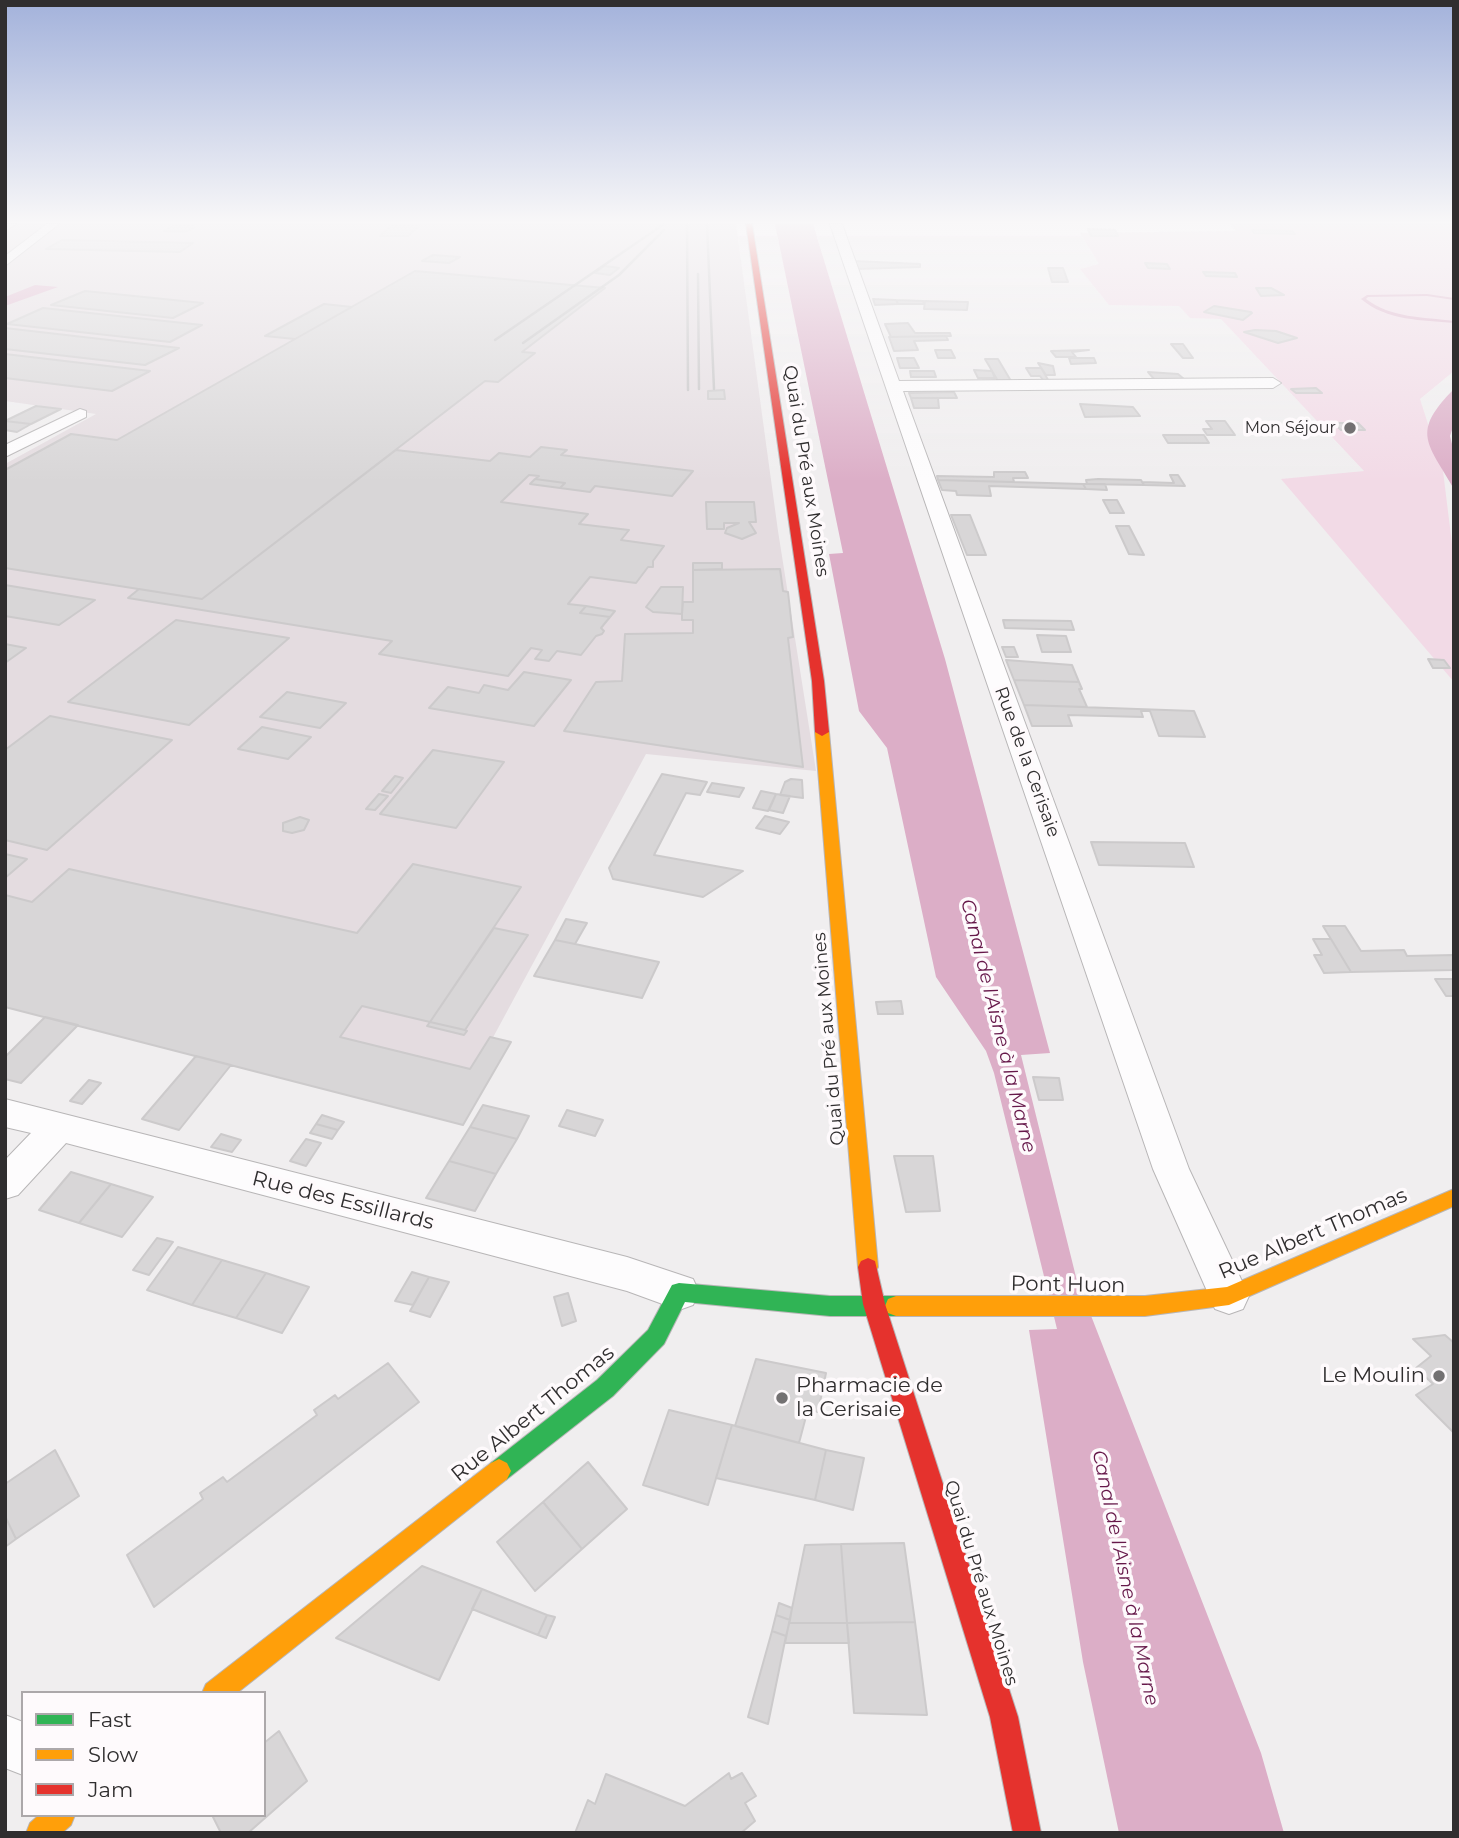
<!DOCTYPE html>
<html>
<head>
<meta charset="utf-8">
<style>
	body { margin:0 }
	#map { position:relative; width:1459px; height:1838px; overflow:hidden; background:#f0eeef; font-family:Montserrat,sans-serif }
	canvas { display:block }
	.frame { position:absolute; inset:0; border:7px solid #302e2f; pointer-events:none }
	.legend { position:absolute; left:21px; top:1691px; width:245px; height:126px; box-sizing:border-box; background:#fefafc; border:2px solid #aca8aa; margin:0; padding:9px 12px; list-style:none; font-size:21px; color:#302e2f }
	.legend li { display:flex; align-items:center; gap:14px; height:35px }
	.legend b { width:35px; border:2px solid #aca8aa }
</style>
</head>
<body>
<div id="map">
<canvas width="1459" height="1838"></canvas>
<div class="frame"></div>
<ul class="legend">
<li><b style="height:9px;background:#30b455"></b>Fast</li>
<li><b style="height:9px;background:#ff9f0a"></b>Slow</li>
<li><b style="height:9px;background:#e5322d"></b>Jam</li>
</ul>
</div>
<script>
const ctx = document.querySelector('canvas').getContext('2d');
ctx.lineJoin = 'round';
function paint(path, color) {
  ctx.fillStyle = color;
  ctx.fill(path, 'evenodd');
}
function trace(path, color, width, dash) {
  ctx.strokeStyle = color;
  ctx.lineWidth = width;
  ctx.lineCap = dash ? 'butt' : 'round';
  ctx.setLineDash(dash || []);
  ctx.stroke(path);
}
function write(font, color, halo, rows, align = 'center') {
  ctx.font = font + ' Montserrat,sans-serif';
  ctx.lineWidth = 7;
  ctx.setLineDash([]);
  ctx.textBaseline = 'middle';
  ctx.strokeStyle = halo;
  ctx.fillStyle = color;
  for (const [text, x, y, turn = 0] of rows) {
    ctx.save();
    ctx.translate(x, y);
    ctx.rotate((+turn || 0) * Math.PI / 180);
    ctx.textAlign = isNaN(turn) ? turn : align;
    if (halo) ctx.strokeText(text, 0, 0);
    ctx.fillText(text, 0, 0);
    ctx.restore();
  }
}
const built = new Path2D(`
	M5,224H736L778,531L816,771L646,754L456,1106L5,995V464L96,414L5,401Z`);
const green = new Path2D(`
	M1230,224H1454V371L1420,399L1443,471L1454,560V682L1281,479L1364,471L1221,319L1190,318L1179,306L1109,305L1080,269L1099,264L1080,233L1236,231Z`);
const water = new Path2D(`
	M775,224H813L945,659L1050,1053L1021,1055L1076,1277L1261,1753L1284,1833H1119L1083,1662L1029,1330L1057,1329L994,1073L986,1051L936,977L887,748L859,711L829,554L843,553Z
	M35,285L58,287L5,306V297Z
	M1454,389V424L1450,436L1454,452V489C1428,443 1410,433 1454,389Z`);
const stream = new Path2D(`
	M1427,294L1454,298V300L1427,296L1368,297L1366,299C1391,318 1423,317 1454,321V323C1422,320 1387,321 1361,299L1367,295Z`);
const building = new Path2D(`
	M173,226H193L190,228H194L184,232L164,231Z
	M391,226H419L408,236H380Z
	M1088,229L1115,230L1118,236H1091Z
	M1252,230L1292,231L1295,234L1254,233Z
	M62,240L193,243L180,252L46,249Z
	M433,255L460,257L449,263L422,261Z
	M854,261L920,264V267L857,269Z
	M1145,263L1167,264L1170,269L1148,268Z
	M604,266L613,267L619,268L610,275L595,273Z
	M1048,268H1063L1068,282H1052Z
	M415,271L605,288L522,352L535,353L498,382L485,381L202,599L5,568V470L71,434L117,440Z
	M1203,272L1235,273L1237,277L1206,276Z
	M1256,288H1271L1284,295L1261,296Z
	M85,291L203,303L173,318L51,305Z
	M873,299L896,300L898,304L875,305Z
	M896,300L924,301L923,304H898Z
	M925,301L968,302L967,310L924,309Z
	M324,304L352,307L295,339L265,336Z
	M1214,306L1251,312L1252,313L1243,320L1204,312Z
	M43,308L202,325L170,342L7,324Z
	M908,323L915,333H950L951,336L891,337L885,324Z
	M5,328L179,348L145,365L5,349Z
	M1255,330L1276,331L1297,338L1278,343L1244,332Z
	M946,336L948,340L914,341L918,350L894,351L889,337Z
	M1171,344H1183L1193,358H1183Z
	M935,350H951L955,358H938Z
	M1089,350L1072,352L1076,357H1056L1051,351Z
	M5,354L150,371L112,391L5,378Z
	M897,358H914L919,368H900Z
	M1069,358H1094L1096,363L1071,364Z
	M985,359H998L1011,381H998Z
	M1038,363L1053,366L1055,375H1046Z
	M1026,368H1041L1050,383H1045L1040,376H1031Z
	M974,370L992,371L995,378H978Z
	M910,371H934L936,377H911Z
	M1148,372L1178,374L1184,379H1154Z
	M1316,388L1322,393H1296L1291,389Z
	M724,390L725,399H708V391Z
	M954,392L957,398H911L909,393Z
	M911,398H938L939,408H914Z
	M1080,404L1133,407L1140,416L1085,417Z
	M36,406L61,409L31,424L5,421Z
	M5,421L31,424L17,432L5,430Z
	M1206,421H1225L1235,435H1207L1203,429H1212Z
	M1334,423H1358L1365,430H1341Z
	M1163,435H1204L1209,443H1168Z
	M541,447L567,450L561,455L693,471L672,496L595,486L590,492L560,488L565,483L535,479L539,476L529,475L501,502L588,514L579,524L629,530L621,540L664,546L653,561V567H648L636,583L590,577L568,604L586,606L580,613L610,617L601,628L604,631L602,634L596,636L581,655L557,651L549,661L535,659L542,650L531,648L508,676L379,654L392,641L128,598L139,589L202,599L396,450L490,461L499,453L530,457Z
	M994,472H1025L1028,478H1013L1014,482L938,480L937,476L994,477Z
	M1170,475H1178L1185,486L1144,485L1142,482L1174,483Z
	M535,479L565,483L560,488L530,484Z
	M1098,479L1141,480L1144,485L1087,484L1086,480Z
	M938,480L1083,484L1086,489L989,486L991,496L957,495L956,491L942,490Z
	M1083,484H1105L1107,490L1086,489Z
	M1103,500H1117L1124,513H1110Z
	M706,502H754L756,522H749L756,533L742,539L725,533L727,528L739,523H724V529H707Z
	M951,515H970L986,555H967Z
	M1116,526H1129L1144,555L1129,554Z
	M693,563H722V569L693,570Z
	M780,569L783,591L788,592L793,637L788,638L803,767L564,731L596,682L622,681L625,634L693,633V620H682V614L683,602H693V570Z
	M5,585L95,600L59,625L5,616Z
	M661,587H683L682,614L653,612L646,607Z
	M586,606L615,611L610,617L580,613Z
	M176,620L289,638L189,725L68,702Z
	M1003,620L1071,621L1074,630L1005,628Z
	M1037,635L1066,636L1071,652H1042Z
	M5,644L26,648L5,663Z
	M1002,647H1014L1018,657H1006Z
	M1428,659L1444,660L1450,668H1433Z
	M1006,660L1072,665L1079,682L1014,680Z
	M524,672L571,680L534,726L429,708L448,687L479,693L484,685L508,690Z
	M1014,680L1079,682L1082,689H1079L1087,707L1024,705Z
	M287,692L346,703L320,728L260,717Z
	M1024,705L1194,711L1205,737L1159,736L1150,711H1141L1143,717L1068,715L1072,726H1032Z
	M50,716L172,740L47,850L5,840V750Z
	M262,727L311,737L288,759L238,749Z
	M433,750L504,762L456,828L380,814Z
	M662,774L707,782L700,795L686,793L654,855L743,871L703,897L613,879L609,868Z
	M395,776L403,778L391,793L382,791Z
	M791,779L802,780L803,798L780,795L785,782Z
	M712,783L744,788L739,797L707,792Z
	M761,791L776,794L768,811L753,808Z
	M379,794L388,796L375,810L366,809Z
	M776,794L790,796L783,813L769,810Z
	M765,816L789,822L780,834L756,828Z
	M300,817L309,820L304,830L292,833L283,831V823Z
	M1091,842L1185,843L1194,867L1099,865Z
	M5,854L27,859L5,878Z
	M413,864L521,887L430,1022L362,1006L340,1037L470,1069L490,1037L511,1042L463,1125L5,1007V895L32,902L69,869L357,933Z
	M566,919L587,923L575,944L555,940Z
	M1323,926H1345L1361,951L1404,950L1407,956L1454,955V970L1351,972Z
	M494,928L528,935L465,1030L430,1022Z
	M1313,939H1331L1351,972L1324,973L1314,955H1322Z
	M555,940L575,944L659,962L642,998L534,976Z
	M1435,979H1454V996H1446Z
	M901,1001L903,1014H878L876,1002Z
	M45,1017L78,1025L21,1083L5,1079V1057Z
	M430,1022L465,1030L467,1031L464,1035L427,1026Z
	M196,1056L231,1065L179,1130L142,1119Z
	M1033,1077L1059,1078L1063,1100H1039Z
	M89,1080L101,1083L82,1104L70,1101Z
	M483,1105L529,1116L517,1139L470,1127Z
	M567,1110L603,1120L595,1136L559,1126Z
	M322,1115L344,1122L338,1130L316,1124Z
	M316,1124L338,1130L332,1139L310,1133Z
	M470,1127L517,1139L496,1174L449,1161Z
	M221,1134L241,1140L232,1152L211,1147Z
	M306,1139L321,1143L306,1166L290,1161Z
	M894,1156H933L940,1211L906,1212Z
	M449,1161L496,1174L475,1211L426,1198Z
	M71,1172L111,1184L79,1223L39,1210Z
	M111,1184L153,1197L122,1237L79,1223Z
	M157,1238L173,1242L149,1275L133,1270Z
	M178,1247L222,1260L192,1305L147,1290Z
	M222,1260L266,1273L236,1318L192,1305Z
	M412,1272L429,1277L413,1305L395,1301Z
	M266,1273L309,1287L282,1333L236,1318Z
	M429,1277L449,1282L430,1317L410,1311Z
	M568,1293L576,1321L562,1326L554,1297Z
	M1445,1335L1454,1343V1433L1416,1395L1433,1384L1416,1368L1431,1356L1413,1339Z
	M756,1359L826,1373L818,1412L808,1409L799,1443L735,1426Z
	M388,1363L419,1402L154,1607L127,1555L203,1499L200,1493L223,1477L227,1482L317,1415L314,1410L335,1395L338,1399Z
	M669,1410L732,1425L708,1505L643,1485Z
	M732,1425L826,1450L815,1500L716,1478Z
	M55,1450L79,1496L16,1539L5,1516V1484Z
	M826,1450L864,1458L853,1510L815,1500Z
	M588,1462L627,1509L582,1549L543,1502Z
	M543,1502L582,1549L535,1591L497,1542Z
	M5,1516L16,1539L5,1547Z
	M904,1543L915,1622L847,1623L841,1544Z
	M841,1544L847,1623H789L805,1545Z
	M422,1566L482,1589L439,1680L336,1638Z
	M482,1589L547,1615L538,1635L472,1609Z
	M779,1603L792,1608L790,1620L776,1615Z
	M547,1615L555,1617L546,1638L538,1635Z
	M776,1615L790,1620L786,1636L772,1631Z
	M915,1622L927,1715L854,1713L847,1623Z
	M789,1623H847L849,1643H785Z
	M772,1631L786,1636L768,1724L748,1717Z
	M279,1731L307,1781L248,1833H221L212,1815H264V1743Z
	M729,1773L731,1779L742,1773L756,1796L745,1803L755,1821L741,1833H575L588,1800L595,1804L606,1774L685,1806Z`);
const street = new Path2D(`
	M5,224H16L5,231Z
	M47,224H59L5,266V256Z
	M830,224H842L899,381L1273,378L1281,383L1273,388L903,391L1189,1169L1249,1296L1243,1309L1229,1314L1215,1309L1153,1169Z
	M80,409L86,411V417L5,457V445Z
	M5,1099L627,1257L693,1279L699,1292L693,1305L679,1310L627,1291L66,1143L18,1195L5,1199V1160L31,1133L5,1127Z
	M5,1715L23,1722V1775L5,1768Z`);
const fast = new Path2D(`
	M679,1283L830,1296H896L904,1299L907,1306L904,1313L896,1316H830L685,1302L664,1344L613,1396L507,1479L499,1483L491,1479L487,1471L491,1463L597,1380L648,1330L672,1285Z`);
const slow = new Path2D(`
	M822,728L829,732L878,1267L875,1273L868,1276L861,1273L858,1267L815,732Z
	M1454,1189V1206L1229,1305L1145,1316H896L888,1313L885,1306L888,1299L896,1296H1145L1227,1287Z
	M499,1459L507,1463L511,1471L507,1479L237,1693H202L206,1684L491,1463Z
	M39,1815H75L71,1825L62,1833H26L30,1823Z`);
const jam = new Path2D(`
	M746,224H752L824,681L829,732L822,736L815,732L812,681Z
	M868,1258L875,1261L885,1304L1018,1717L1041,1833H1013L990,1717L863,1304L858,1267L861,1261Z`);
const rail = new Path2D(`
	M687,224L688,390
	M707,224L714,389
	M698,274L699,389
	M495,340L664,224
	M523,343L619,275L664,230`);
const markers = [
	[1350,428,7,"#737172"],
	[1439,1376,7,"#737172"],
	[782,1398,7,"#737172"]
];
const farPoinames = [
	["Mon Séjour",1336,428]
];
const streetNames = [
	["Quai du Pré aux Moines",806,471,81],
	["Rue de la Cerisaie",1027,762,70],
	["Quai du Pré aux Moines",829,1039,-95],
	["Quai du Pré aux Moines",981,1583,73]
];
const waterNames = [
	["Canal de l'Aisne à la Marne",998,1026,76],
	["Canal de l'Aisne à la Marne",1125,1578,78]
];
const nearStreetnames = [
	["Rue des Essillards",343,1201,14],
	["Rue Albert Thomas",1313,1234,-23],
	["Pont Huon",1068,1285,1],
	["Rue Albert Thomas",533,1414,-39]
];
const nearPoinames = [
	["Le Moulin",1425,1376],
	["Pharmacie de",796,1386,"left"],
	["la Cerisaie",796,1410,"left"]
];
paint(built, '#e4dce0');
paint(green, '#f2dae6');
paint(water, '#dcaec7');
paint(stream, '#dcaec7');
paint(building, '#d8d6d7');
trace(building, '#cccacb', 2);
trace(street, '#b8b6b7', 2);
trace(fast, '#b8b6b7', 2);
trace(slow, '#b8b6b7', 2);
trace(jam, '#b8b6b7', 2);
paint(street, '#fdfcfd');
paint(fast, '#30b455');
paint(slow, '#ff9f0a');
paint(jam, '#e5322d');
trace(rail, '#c3c2c3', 2.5);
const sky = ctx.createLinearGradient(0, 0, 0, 482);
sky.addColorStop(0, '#a3b2db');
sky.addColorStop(0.46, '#f8f7f8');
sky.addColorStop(1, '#f8f7f800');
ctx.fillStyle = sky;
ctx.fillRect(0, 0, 1459, 482);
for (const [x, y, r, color] of markers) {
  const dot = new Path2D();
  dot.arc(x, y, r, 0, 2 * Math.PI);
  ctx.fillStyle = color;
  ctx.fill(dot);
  trace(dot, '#fefafc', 2.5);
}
write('16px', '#302e2f', '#fefafc', farPoinames, 'right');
write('18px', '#302e2f', '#fefafc', streetNames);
write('italic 19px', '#66184a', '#fefafc', waterNames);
write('21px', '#302e2f', '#fefafc', nearStreetnames);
write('21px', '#302e2f', '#fefafc', nearPoinames, 'right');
</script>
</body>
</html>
